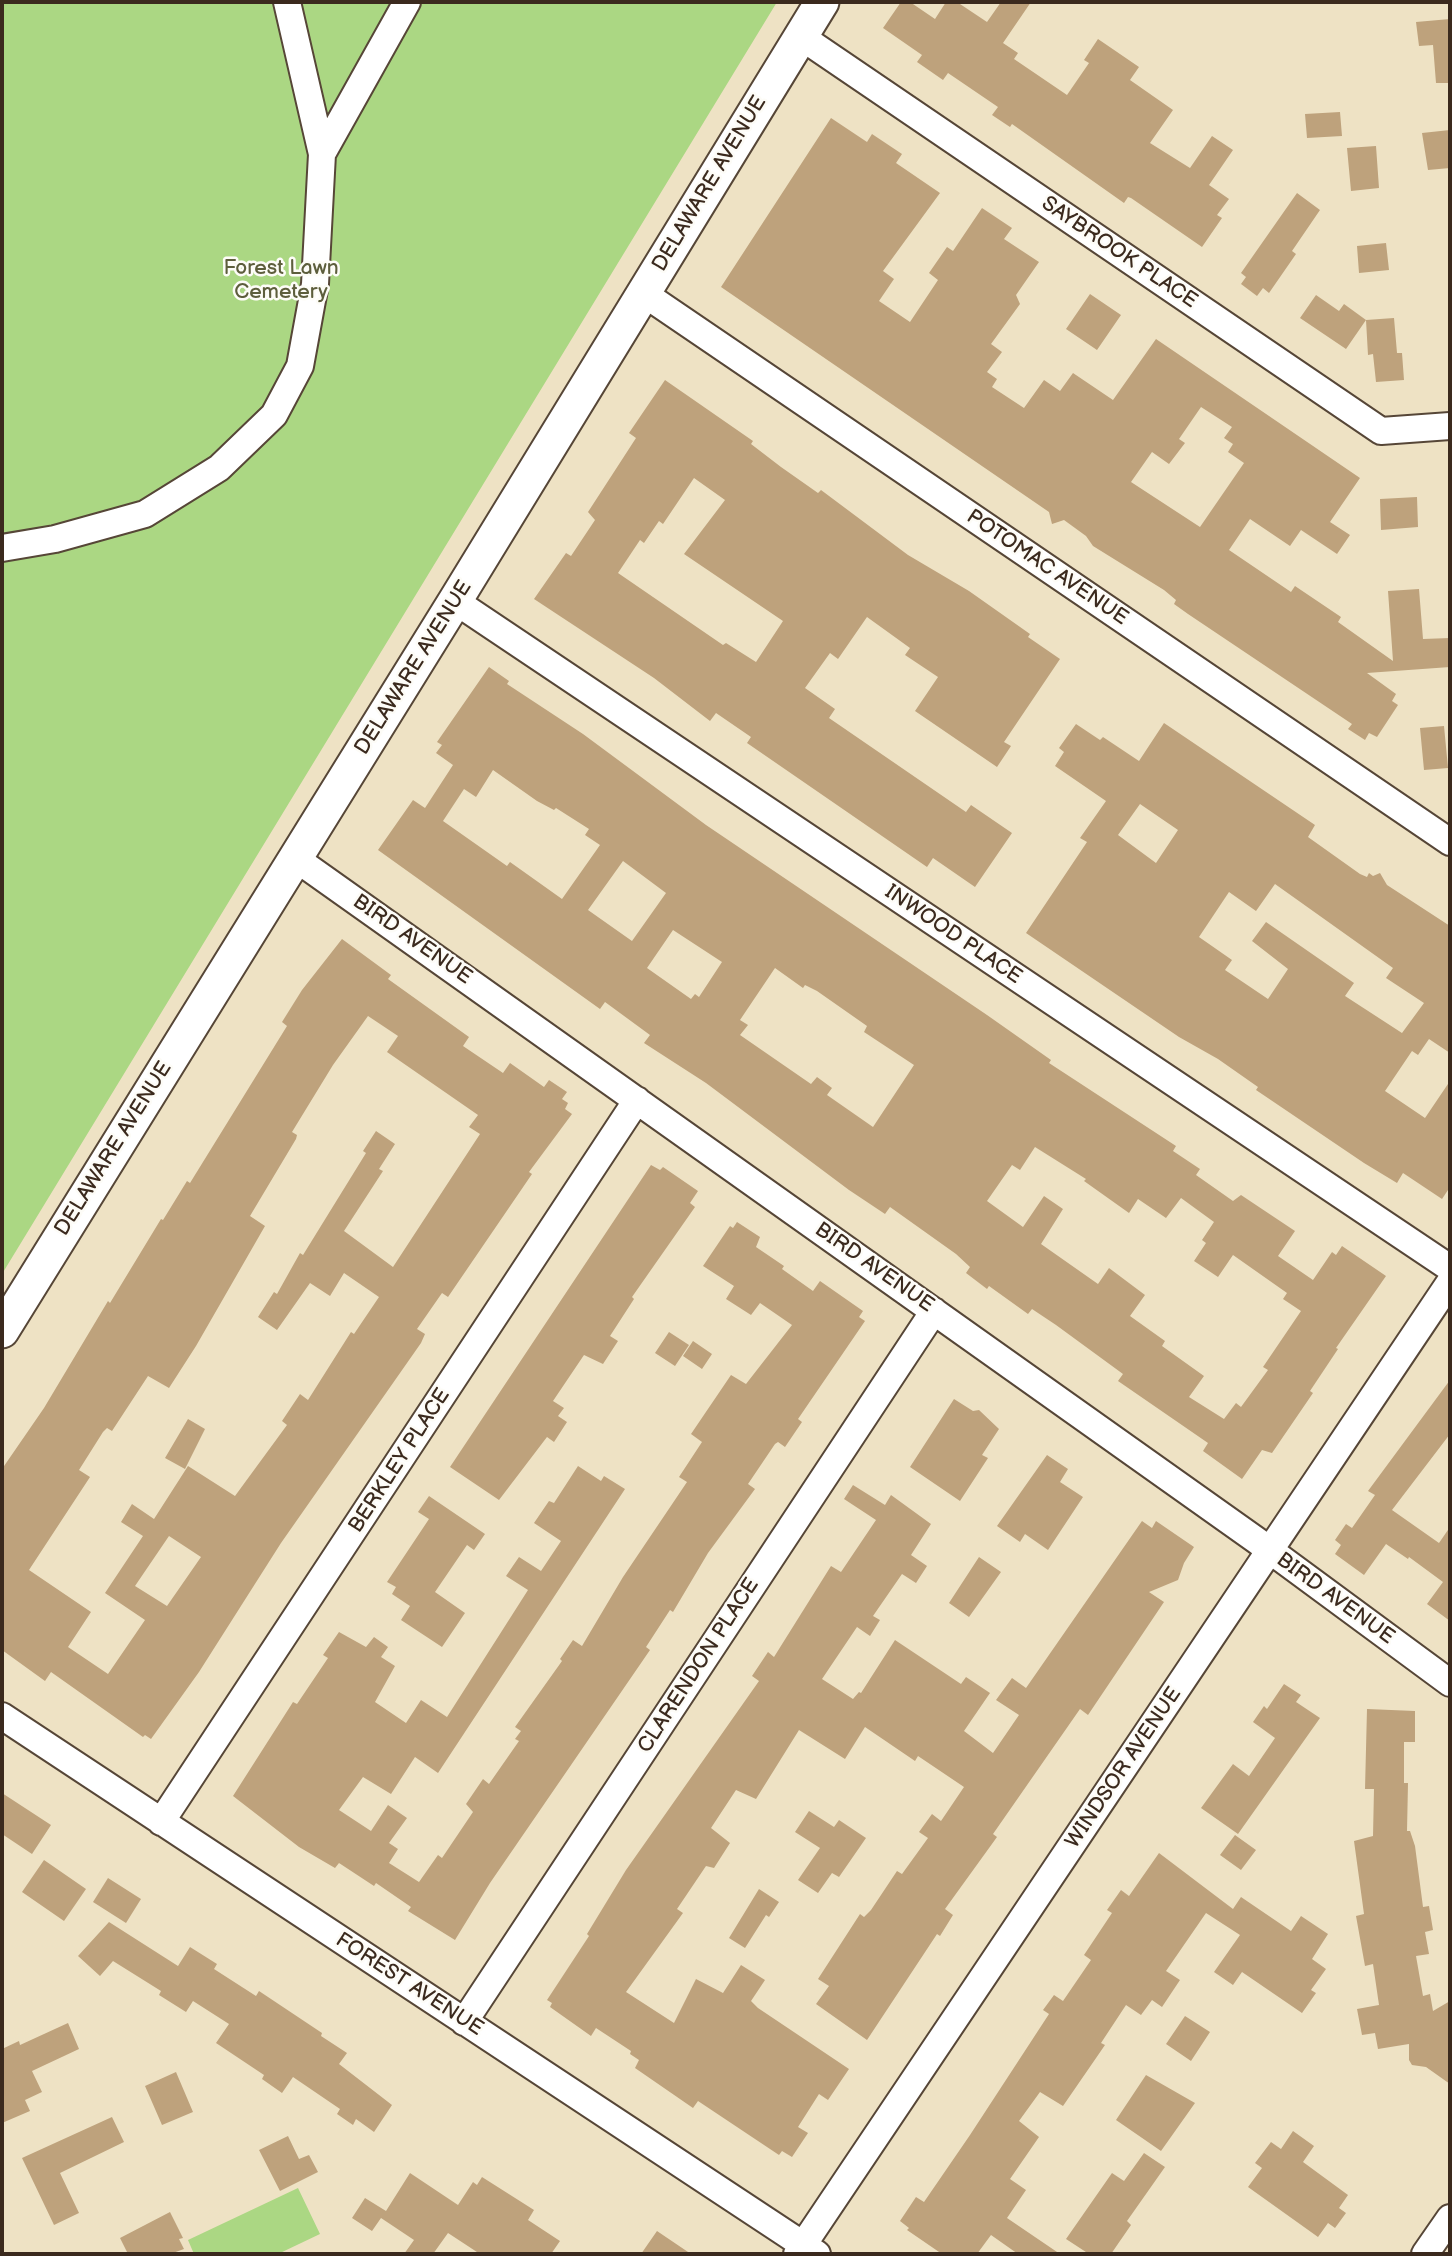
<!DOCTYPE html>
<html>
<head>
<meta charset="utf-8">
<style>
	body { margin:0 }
	#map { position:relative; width:1452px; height:2256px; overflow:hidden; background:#eee2c4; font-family:"Balsamiq Sans",sans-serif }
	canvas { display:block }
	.frame { position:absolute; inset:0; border:4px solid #3b2a1e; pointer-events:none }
</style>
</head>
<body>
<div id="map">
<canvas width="1452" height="2256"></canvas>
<div class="frame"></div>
</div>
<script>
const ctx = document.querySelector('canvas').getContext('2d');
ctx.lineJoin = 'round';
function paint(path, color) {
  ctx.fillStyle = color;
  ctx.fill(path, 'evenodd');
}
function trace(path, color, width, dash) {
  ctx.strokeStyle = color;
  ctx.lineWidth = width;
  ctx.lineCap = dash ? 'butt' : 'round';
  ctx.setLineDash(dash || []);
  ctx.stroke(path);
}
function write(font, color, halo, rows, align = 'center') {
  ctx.font = font + ' "Balsamiq Sans",sans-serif';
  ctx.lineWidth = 5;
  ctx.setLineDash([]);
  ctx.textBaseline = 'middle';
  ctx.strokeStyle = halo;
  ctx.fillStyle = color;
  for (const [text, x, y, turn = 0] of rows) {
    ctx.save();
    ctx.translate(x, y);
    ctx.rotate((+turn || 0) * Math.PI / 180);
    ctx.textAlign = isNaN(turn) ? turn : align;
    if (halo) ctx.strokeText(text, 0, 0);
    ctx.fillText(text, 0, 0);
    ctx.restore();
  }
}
const green = new Path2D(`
	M2,2H777L2,1274Z
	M298,2188L320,2234L278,2254H194L188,2240Z`);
const building = new Path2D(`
	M901,2H910L935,19L946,2H957L987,22L1001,2H1031L1003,43L1018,53L1014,59L1067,95L1089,63L1084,60L1098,39L1139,67L1130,80L1173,110L1150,143L1190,168L1212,136L1233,150L1209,185L1229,199L1217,215L1222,218L1202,247L1131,198L1128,197L1124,203L1012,124L1010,127L992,115L998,107L948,73L943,80L917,62L922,55L883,28Z
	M1450,19V83H1436L1433,45L1419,46L1416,22Z
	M1340,112L1342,136L1307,138L1305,114Z
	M831,118L867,142L872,134L902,154L896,163L940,193L883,271L894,279L879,301L910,322L938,280L929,273L947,247L953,251L982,208L1012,228L1004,239L1039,262L1016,295L1020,304L991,344L1002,352L987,372L997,379L992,387L1024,408L1044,380L1060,391L1073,373L1113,400L1156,339L1360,478L1330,522L1350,535L1337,554L1301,530L1290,546L1250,519L1229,550L1291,592L1295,586L1341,617L1338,622L1393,661L1388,591L1419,589L1423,639L1450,638V667L1367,673L1396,694L1392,701L1398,705L1377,737L1369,733L1365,740L1348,729L1352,724L1188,614L1174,604L1176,600L1164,590L1093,546L1086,536L1064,520L1052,524L1049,512L721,287ZM1201,407L1232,427L1224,438L1233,444L1228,452L1244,463L1200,527L1131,482L1152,452L1169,464L1185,443L1179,439Z
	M1450,130V168L1428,170L1422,133Z
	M1376,146L1379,188L1351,191L1347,148Z
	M1297,193L1320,210L1292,251L1296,254L1269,293L1263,288L1257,296L1241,284L1246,277L1241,273Z
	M1386,243L1389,270L1359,273L1357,246Z
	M1090,294L1121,315L1097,350L1066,329Z
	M1316,295L1339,311L1344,304L1366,320L1394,318L1397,353H1402L1404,380L1376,382L1373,354L1368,355L1366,320L1346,349L1300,318Z
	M665,380L753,441L751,444L781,467L818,493L821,490L908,555L969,591L1030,634L1028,637L1060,659L1004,742L1011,746L997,767L915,711L938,677L905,655L910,648L867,617L838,659L830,653L805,688L835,709L829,718L966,812L971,805L1012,833L975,887L933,858L927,867L747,743L751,737L716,713L710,721L654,678L534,599L566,553L571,556L595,520L588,512L636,438L629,433ZM694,478L725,500L684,554L783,621L756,662L726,643L723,645L618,573L640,540L644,543L659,521L663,524Z
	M1417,497L1418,527L1381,530L1380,499Z
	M489,667L509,681L507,684L583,734L706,825L987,1015L1051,1060L1049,1063L1176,1146L1173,1151L1200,1169L1196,1175L1233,1201L1241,1195L1295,1231L1278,1256L1313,1280L1332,1252L1336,1255L1342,1246L1386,1276L1336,1348L1338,1349L1310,1391L1313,1393L1272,1453L1262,1450L1242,1479L1203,1451L1208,1443L1118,1381L1123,1374L1056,1325L1032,1309L1028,1314L989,1286L987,1289L966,1273L970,1267L956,1254L890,1207L885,1214L849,1190L706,1083L644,1043L650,1035L605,1002L600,1009L378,850L413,800L425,808L453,765L436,753L442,745L437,742ZM493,770L537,801L554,810L556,808L589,829L585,835L600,845L562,899L510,862L507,866L443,821L464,789L476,797ZM623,861L666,893L632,941L588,910ZM673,930L722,962L699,997L695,994L691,999L647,968ZM775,968L803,988L805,985L817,991L867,1026L864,1032L914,1065L873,1127L827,1095L832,1088L817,1077L811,1084L740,1035L748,1025L740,1020ZM1035,1147L1086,1179L1084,1181L1129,1213L1138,1199L1166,1218L1181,1198L1214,1222L1202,1240L1206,1243L1194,1261L1218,1277L1233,1255L1287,1293L1283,1299L1301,1311L1263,1367L1268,1370L1241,1407L1236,1403L1224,1419L1189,1397L1204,1376L1162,1346L1165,1341L1130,1316L1145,1295L1109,1268L1098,1284L1041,1244L1063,1209L1044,1196L1023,1227L987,1201L1012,1165L1020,1170Z
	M1164,723L1315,825L1308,837L1360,874L1367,877L1369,873L1373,876L1380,873L1387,885L1450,926V1053L1429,1039L1418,1055L1412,1051L1385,1091L1425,1118L1450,1081V1187L1442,1199L1403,1173L1397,1183L1364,1163L1256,1090L1258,1087L1218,1059L1179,1037L1026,933L1087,842L1080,838L1106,801L1055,766L1064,752L1059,748L1076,724L1100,740L1103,737L1139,761ZM1140,804L1178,830L1156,863L1118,835ZM1275,884L1393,968L1386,978L1424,1003L1402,1033L1345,996L1354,983L1266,922L1252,941L1288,969L1268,999L1225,970L1232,960L1199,937L1229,892L1256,911Z
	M1444,726L1448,768L1424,770L1420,728Z
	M342,939L391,975L388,979L469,1037L463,1046L503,1073L510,1063L544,1087L549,1080L567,1092L562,1099L568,1103L565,1109L572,1114L529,1172L532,1174L448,1297L442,1293L417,1329L425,1334L421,1343L281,1543L199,1672L151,1739L145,1735L143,1737L51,1672L45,1681L2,1650V1469L44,1408L108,1301L110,1303L161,1219L163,1220L187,1181L190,1183L287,1026L282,1022L302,990ZM368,1016L398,1036L387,1052L478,1115L469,1127L480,1134L393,1267L344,1231L383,1171L379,1169L395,1144L376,1131L363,1151L366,1153L303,1255L300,1253L277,1294L274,1292L258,1317L277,1330L310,1283L330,1296L344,1273L379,1297L354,1334L351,1332L308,1400L300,1394L282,1421L287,1425L235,1496L188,1466L154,1519L132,1504L121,1522L143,1536L105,1593L145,1620L108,1674L68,1647L91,1612L29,1570L90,1477L79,1470L103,1432L107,1428L112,1431L148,1376L169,1388L196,1346L265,1226L250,1216L296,1139L297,1135L292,1132L333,1065ZM169,1536L201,1557L167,1606L135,1586Z
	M651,1165L660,1170L663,1167L698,1191L690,1203L695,1207L632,1297L634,1299L610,1336L618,1341L603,1364L584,1355L553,1401L564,1408L558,1416L567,1422L554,1442L547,1437L499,1500L450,1467Z
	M737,1222L760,1237L756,1247L784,1266L782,1269L813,1291L820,1281L863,1311L859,1317L865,1321L798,1419L802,1422L785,1447L778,1442L775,1444L748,1484L755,1489L708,1553L673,1612L670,1610L646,1647L650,1650L490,1883L455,1940L408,1911L411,1907L376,1883L374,1886L339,1863L335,1868L299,1847L233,1796L293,1702L297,1704L328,1658L323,1655L339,1632L366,1647L374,1637L388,1647L381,1657L395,1666L375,1702L406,1723L421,1700L447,1717L528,1590L506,1576L519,1557L541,1571L561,1541L534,1523L549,1501L554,1503L578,1466L601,1481L604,1476L625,1489L438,1773L415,1757L391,1794L363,1777L339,1810L371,1831L388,1805L407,1818L389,1843L398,1849L389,1863L419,1882L438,1855L442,1858L473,1812L466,1804L483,1779L489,1784L519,1741L515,1739L521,1731L515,1727L562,1661L560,1659L573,1640L582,1646L623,1577L687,1482L679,1477L702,1442L691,1434L731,1375L746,1384L792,1325L760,1303L751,1315L726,1299L734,1286L703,1266L730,1226L733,1228Z
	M669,1332L689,1345L675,1366L655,1353Z
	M693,1341L712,1354L702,1369L683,1356Z
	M1450,1380V1434L1392,1510L1439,1543L1450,1527V1621L1427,1604L1443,1582L1409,1557L1408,1559L1386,1544L1364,1575L1335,1554L1341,1545L1335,1540L1346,1524L1352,1528L1375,1495L1368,1491Z
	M954,1399L973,1411L979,1410L999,1429L982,1455L988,1458L960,1501L910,1467Z
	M188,1419L205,1429L185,1469L165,1458Z
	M1047,1455L1068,1469L1060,1482L1083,1497L1048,1550L1025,1534L1020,1542L997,1526Z
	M853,1485L885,1505L891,1495L931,1524L911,1555L927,1566L916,1583L902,1574L873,1616L880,1620L870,1636L857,1627L822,1679L853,1699L859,1692L861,1693L895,1640L961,1684L966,1677L990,1693L964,1731L993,1753L1019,1715L996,1700L1012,1678L1026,1688L1142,1521L1152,1528L1156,1521L1194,1547L1184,1563L1178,1580L1149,1592L1164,1602L1088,1715L1080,1709L993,1834L997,1837L945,1909L953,1915L940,1936L937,1934L867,2040L816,2004L829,1986L818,1979L860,1914L864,1917L871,1910L897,1871L902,1874L928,1838L919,1832L932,1814L941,1821L964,1787L918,1756L915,1761L865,1727L845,1759L799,1730L756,1799L736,1790L711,1828L730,1843L714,1868L706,1866L677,1909L683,1913L626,1992L674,2023L696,1979L723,1993L741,1965L765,1980L751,2001L758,2008L849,2069L828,2100L819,2094L798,2127L808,2133L792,2157L782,2151L779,2155L698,2101L693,2108L635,2068L639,2060L630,2054L631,2051L596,2028L591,2036L550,2007L552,2003L547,2000L589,1936L587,1934L626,1870L759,1681L752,1676L768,1652L774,1657L831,1566L841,1572L876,1520L844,1499Z
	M429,1496L485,1534L474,1550L467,1545L435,1592L465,1613L442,1647L401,1620L410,1606L392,1594L396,1587L387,1582L429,1519L418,1512Z
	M979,1557L1001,1572L969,1617L949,1603Z
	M1284,1684L1301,1695L1296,1702L1320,1718L1238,1834L1201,1808L1233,1764L1249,1776L1275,1738L1253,1722L1264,1706L1267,1709Z
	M1367,1709L1415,1711V1742H1404V1783H1408L1407,1831H1410L1415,1846L1423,1907L1429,1906L1433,1930L1425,1932L1429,1954L1416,1956L1423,1996L1430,1994L1433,2011L1450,2001V2084L1426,2067L1412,2065L1409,2060V2044L1378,2049L1375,2033L1362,2035L1357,2009L1379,2005L1373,1964L1365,1966L1356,1916L1364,1914L1354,1841L1373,1836L1374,1789H1365Z
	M2,1793L51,1825L32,1854L2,1834Z
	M809,1811L834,1827L839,1820L866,1838L839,1877L832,1873L818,1893L798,1880L820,1848L795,1832Z
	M1235,1835L1256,1850L1241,1870L1220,1855Z
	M1159,1853L1233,1909L1241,1897L1291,1931L1301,1916L1328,1934L1312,1959L1326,1969L1311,1990L1316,1993L1302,2013L1242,1972L1233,1985L1214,1972L1240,1935L1206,1913L1166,1971L1180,1980L1162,2007L1152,2000L1141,2015L1126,2005L1101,2043L1105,2045L1063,2106L1040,2092L1019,2121L1039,2137L1010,2179L1026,2190L1007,2218L1060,2254H1018L991,2235L977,2254H942L907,2230L909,2228L900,2221L916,2197L924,2202L970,2135L1049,2014L1043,2010L1054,1995L1063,2001L1091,1960L1084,1955L1112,1913L1107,1910L1121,1890L1129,1896Z
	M44,1860L86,1889L64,1921L22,1892Z
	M108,1878L141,1899L126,1923L93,1902Z
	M759,1889L779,1902L769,1917L766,1915L745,1948L729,1938Z
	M109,1922L178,1966L190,1947L217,1964L214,1969L256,1996L259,1991L322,2033L321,2036L347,2053L339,2064L392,2105L374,2132L356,2119L353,2125L337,2114L340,2109L293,2077L282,2093L262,2079L264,2075L216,2043L229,2024L193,2001L186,2012L159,1995L161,1991L113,1961L100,1976L78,1956Z
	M1185,2016L1210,2032L1191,2061L1166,2044Z
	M68,2023L79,2049L32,2071L42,2092L25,2100L30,2111L2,2123V2049L19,2041L20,2045Z
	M176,2072L193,2112L162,2125L145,2086Z
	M1146,2075L1195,2103L1161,2151L1116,2120Z
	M112,2117L124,2142L60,2173L79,2213L54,2225L22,2158Z
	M1293,2131L1314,2146L1303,2162L1348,2195L1339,2208L1346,2213L1335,2228L1328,2223L1318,2237L1248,2187L1262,2168L1255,2163L1271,2142L1281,2149Z
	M288,2136L299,2159L309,2155L318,2172L280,2191L259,2150Z
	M1144,2153L1165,2167L1127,2221L1131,2225L1111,2254H1089L1066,2239L1112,2173L1124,2181Z
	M410,2173L458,2205L473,2182L477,2185L482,2177L534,2210L528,2220L560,2241L551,2254H480L448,2233L433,2254H404L414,2240L381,2218L372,2231L352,2218L365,2198L386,2211Z
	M170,2212L183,2238L179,2239L184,2249L170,2254H128L120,2238Z
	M657,2231L691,2254H641Z`);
const minor = new Path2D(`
	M287,2L322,154
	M800,36L1381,431L1450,426
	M643,293L1450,842
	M2,548L55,539L145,514L219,468L274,415L300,366L315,284L322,154L407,2
	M455,601L1450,1268
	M295,858L1256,1540L1450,1683
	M2,1716L817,2254
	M161,1822L637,1100
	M464,2022L934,1311
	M797,2254L1450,1282
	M1425,2254L1450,2218`);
const major = new Path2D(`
	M2,1331L455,601L822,2`);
const streetNames = [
	["DELAWARE AVENUE",710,184,-59],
	["SAYBROOK PLACE",1119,253,34],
	["POTOMAC AVENUE",1047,568,34],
	["DELAWARE AVENUE",414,668,-58],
	["INWOOD PLACE",953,935,34],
	["BIRD AVENUE",412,940,35],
	["DELAWARE AVENUE",114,1149,-58],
	["BIRD AVENUE",874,1268,35],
	["BERKLEY PLACE",400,1461,-57],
	["BIRD AVENUE",1335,1599,36],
	["CLARENDON PLACE",699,1666,-57],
	["WINDSOR AVENUE",1124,1768,-56],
	["FOREST AVENUE",409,1985,33]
];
const parkNames = [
	["Forest Lawn",281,269],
	["Cemetery",281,293]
];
paint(green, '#abd783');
paint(building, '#bea27c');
trace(minor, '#564637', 30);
trace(major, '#564637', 37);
trace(minor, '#fff', 26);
trace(major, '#fff', 33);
write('21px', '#3b2a1e', '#fdfcf7', streetNames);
write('21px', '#5d5e3c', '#fdfcf7', parkNames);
</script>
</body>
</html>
